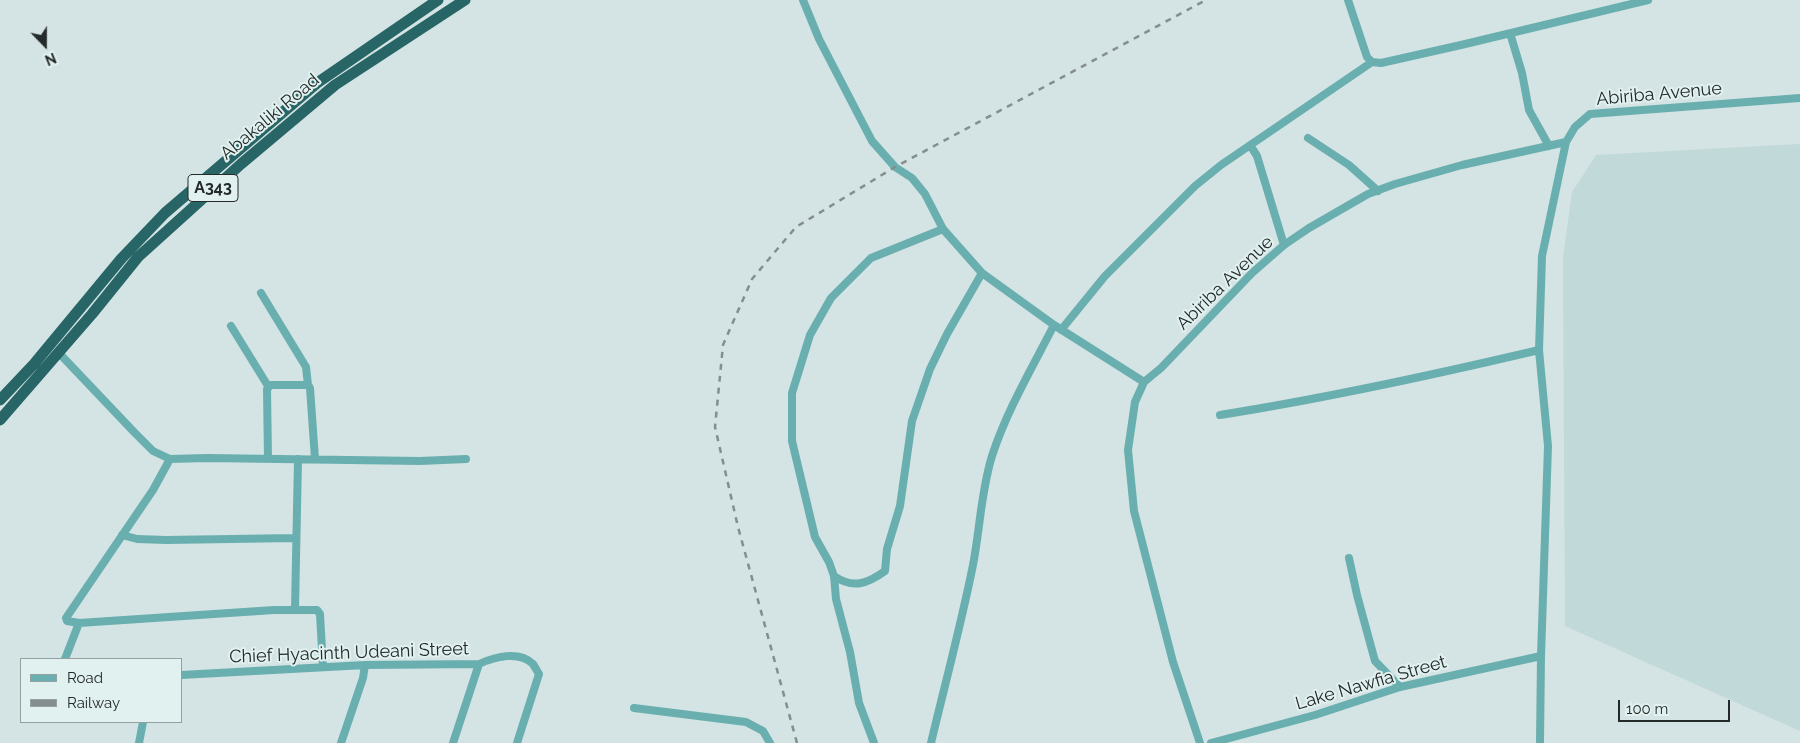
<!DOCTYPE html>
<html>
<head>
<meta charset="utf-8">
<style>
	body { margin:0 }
	#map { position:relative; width:1800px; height:743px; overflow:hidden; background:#d4e3e3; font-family:Raleway,sans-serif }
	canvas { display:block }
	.legend { position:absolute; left:20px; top:658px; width:162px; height:65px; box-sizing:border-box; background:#e1f1f0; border:1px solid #95a1a1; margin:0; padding:6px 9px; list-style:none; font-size:15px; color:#242a2a }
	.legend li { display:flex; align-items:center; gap:10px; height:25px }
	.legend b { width:25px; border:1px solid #95a1a1 }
	.north { position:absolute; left:20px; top:20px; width:50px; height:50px; -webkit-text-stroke:4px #e1f1f0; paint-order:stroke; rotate:158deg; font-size:14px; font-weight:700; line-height:20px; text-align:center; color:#242a2a }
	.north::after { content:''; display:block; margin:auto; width:18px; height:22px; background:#242a2a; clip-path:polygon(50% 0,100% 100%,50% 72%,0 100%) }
	.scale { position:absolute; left:1618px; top:700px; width:112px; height:22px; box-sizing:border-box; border:2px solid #242a2a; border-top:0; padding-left:6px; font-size:15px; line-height:18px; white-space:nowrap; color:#242a2a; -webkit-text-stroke:4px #e1f1f0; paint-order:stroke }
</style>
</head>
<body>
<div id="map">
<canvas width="1800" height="743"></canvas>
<ul class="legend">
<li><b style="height:6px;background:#6aafaf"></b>Road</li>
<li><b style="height:6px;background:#848e8e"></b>Railway</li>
</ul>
<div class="north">N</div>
<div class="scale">100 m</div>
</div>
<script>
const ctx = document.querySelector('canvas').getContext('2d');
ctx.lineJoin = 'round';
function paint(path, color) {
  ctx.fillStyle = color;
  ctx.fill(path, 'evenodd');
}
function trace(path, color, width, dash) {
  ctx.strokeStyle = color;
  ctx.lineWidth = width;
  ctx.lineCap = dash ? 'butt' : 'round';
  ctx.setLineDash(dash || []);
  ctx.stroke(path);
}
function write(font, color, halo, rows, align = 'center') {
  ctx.font = font + ' Raleway,sans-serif';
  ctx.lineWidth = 4;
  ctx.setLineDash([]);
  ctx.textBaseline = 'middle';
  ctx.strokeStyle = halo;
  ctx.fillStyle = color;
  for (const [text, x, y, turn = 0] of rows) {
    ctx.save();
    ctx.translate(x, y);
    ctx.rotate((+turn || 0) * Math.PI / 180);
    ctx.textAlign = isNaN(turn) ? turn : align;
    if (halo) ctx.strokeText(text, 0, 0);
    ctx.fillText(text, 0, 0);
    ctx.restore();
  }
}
const built = new Path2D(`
	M1800,144V731L1565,626L1563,258L1572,192L1596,155Z`);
const minor = new Path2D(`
	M803,0L819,39L872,141L895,167L912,178L925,194L943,229L982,273L1054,325L1144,382
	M1348,0L1367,57L1372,62L1381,63L1461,45L1648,0
	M1510,33L1522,73L1529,110L1549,146
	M1308,138L1349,165L1378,191
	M1250,145L1257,156L1284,245
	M261,293L306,367L308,385
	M231,326L268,386
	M1061,330L1105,276L1195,186L1221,165L1372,62
	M58,352L134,432L153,451L170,459L207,458L420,461L466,459
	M1220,415C1327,398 1433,375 1539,350
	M170,459L153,490L66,618L67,621L79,623L274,610H317L320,614L323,667
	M268,459L267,389L271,385H308L310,388L315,459
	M122,535L137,539L166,540L296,538
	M1349,558L1357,595L1375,661L1400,687
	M834,576C853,589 867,584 885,571L887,549L900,506L912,421L930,369L947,334L982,273
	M295,609L298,459
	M65,659L79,623
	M181,675L365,665L479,664C494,657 519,650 533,664C535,667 537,671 539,674L517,743
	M634,708L746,722L763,731L770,743
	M139,743L143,722
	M341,743L363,678L365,665
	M453,743L479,664
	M874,743L859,703L850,652L836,599L834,576L829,562L815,537L792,441V393L810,335L831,298L871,258L943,229
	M931,743C945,684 961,625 973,565C980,529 981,491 992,456C1007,410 1032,368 1054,325
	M1200,743L1173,662L1134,511L1128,450L1135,402L1144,382L1161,368L1252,273L1284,245L1309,228L1368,194L1395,184L1462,165L1566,142L1575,127L1590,114L1800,98
	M1211,743L1315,715L1400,687L1541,656
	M1540,743L1541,656L1548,446L1539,350L1542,256L1566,142`);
const highway = new Path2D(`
	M0,400L34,364L121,259L165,213L317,83L438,0
	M0,420L92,314L138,257L241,164L335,85L465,0`);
const rail = new Path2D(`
	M797,743L738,527L715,427L723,345L752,279L796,227L895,167L1206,0`);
const shields = [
	[213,188,50]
];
const shieldNames = [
	["A343",213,188]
];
const streetNames = [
	["Abiriba Avenue",1659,94,-5],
	["Abakaliki Road",270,117,-40],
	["Abiriba Avenue",1225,283,-44],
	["Chief Hyacinth Udeani Street",349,653,-2],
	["Lake Nawfia Street",1371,683,-16]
];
paint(built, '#c1d9d8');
trace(minor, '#6aafaf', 8);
trace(highway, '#286566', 11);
trace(rail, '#848e8e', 2.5, [6, 6]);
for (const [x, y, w] of shields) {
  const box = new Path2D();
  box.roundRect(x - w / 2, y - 13.5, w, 27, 4);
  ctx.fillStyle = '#e1f1f0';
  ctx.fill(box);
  trace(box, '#242a2a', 1);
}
write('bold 16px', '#242a2a', null, shieldNames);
write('18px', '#242a2a', '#e1f1f0', streetNames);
</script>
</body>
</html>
